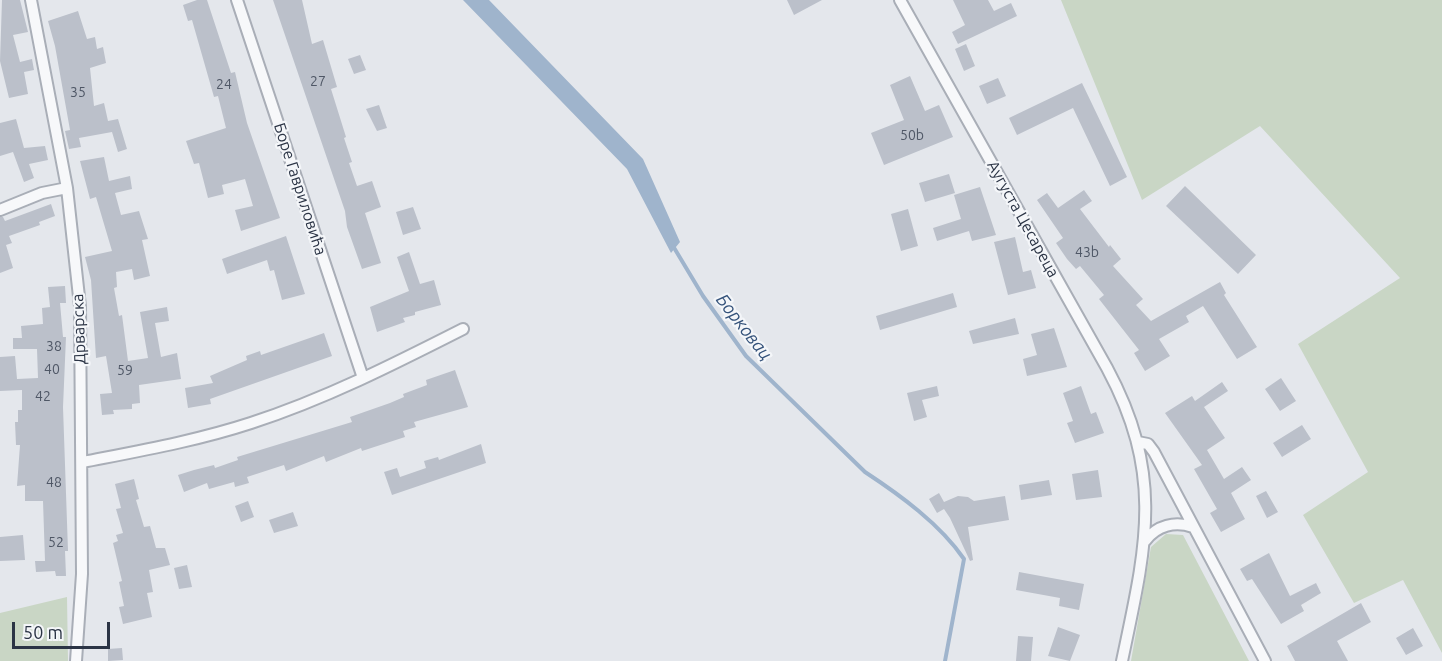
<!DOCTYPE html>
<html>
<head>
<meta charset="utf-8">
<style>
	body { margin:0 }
	#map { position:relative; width:1442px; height:661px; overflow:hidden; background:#e4e7ec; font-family:Ubuntu,sans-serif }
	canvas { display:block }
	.scale { position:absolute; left:12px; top:622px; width:98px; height:27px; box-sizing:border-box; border:3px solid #2b3445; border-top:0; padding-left:8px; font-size:18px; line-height:21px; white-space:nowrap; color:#2b3445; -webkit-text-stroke:4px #f4f6f9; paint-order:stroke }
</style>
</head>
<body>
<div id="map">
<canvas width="1442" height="661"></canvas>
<div class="scale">50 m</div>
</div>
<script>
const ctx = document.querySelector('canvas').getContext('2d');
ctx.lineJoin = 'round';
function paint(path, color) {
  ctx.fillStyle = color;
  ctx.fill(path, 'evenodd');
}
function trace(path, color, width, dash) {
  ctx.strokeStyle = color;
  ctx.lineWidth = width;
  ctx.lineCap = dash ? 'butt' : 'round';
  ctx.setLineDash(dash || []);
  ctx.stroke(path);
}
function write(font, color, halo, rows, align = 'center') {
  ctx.font = font + ' Ubuntu,sans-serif';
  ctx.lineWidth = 4.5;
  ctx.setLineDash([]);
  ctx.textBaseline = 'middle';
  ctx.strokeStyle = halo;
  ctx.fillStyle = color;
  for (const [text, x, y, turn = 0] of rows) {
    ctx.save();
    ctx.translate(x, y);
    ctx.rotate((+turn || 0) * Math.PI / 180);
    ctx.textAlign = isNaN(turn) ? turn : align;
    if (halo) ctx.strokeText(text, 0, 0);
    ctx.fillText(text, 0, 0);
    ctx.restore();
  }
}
const green = new Path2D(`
	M1061,0H1442V653L1403,580L1354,603L1303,515L1368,472L1298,344L1400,278L1260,126L1142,200Z
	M1166,534L1183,535L1249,661H1131L1151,547Z
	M67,597L68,661H0V613Z`);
const water = new Path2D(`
	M463,0H489L643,159L680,242L671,253L627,169Z`);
const stream = new Path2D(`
	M673,246L703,296L746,356L865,472C900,495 940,524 964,559L945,661`);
const building = new Path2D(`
	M2,0H20L28,32L13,35L20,62L32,59L34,70L24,72L28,94L9,98L0,61Z
	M197,0H207L231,73L235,72L247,123L280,218L241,231L235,210L253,206L245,179L222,185L224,194L208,198L199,163L194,164L186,141L226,128L218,96L214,97L192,20L188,21L183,5Z
	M273,0H302L312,44L323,40L337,87L331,89L346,137L344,138L352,162L349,163L357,186L372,181L381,207L365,213L381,263L362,269L347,227L345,211Z
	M787,0H822L794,15Z
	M953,0H988L994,11L1011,3L1017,16L958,44L952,32L965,25Z
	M78,11L87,39L95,37L97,49L103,47L106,63L90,68L94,106L104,103L108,121L118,119L127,149L118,152L112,132L79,138L81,147L69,149L65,131L70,130L55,46L48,21Z
	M966,44L975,66L964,71L955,49Z
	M360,55L366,70L354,74L348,59Z
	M910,76L925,111L939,105L953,137L884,165L871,133L904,120L890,85Z
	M998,78L1006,96L987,104L979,86Z
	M1082,83L1127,177L1110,186L1073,108L1017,135L1009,118Z
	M379,105L387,128L377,131L366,109Z
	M16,119L24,148L45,146L48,160L29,164L34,178L24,182L13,152L0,156V123Z
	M104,157L109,181L130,176L132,189L115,193L121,215L139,211L148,239L142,240L150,276L134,280L132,269L116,272L117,287L114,288L119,316L122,315L128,361L148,358L140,312L167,307L169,321L155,323L161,357L177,353L181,379L139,385L140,403L132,404V409L113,410L114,414L102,415L100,394L112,393L106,356L96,358L91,280L85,257L112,251L96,197L90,199L80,161Z
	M949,174L955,193L925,202L919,183Z
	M1185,186L1256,255L1238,274L1166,206Z
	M980,187L996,235L972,241L969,231L937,241L933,228L961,219L954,195Z
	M1084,190L1092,201L1080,209L1109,247L1110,245L1121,259L1113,266L1143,299L1136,305L1151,321L1220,282L1226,293L1224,295L1257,347L1237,359L1203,306L1186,316L1189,322L1159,339L1170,356L1145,371L1134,353L1139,350L1099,299L1104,295L1080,266L1076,269L1067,259L1056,243L1063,238L1037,200L1047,193L1058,208Z
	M51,204L55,216L39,222L40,225L9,236L12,243L6,245L13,268L0,273V217H3L5,221Z
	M413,207L421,229L403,235L396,212Z
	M908,209L918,246L901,251L891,214Z
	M286,236L305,294L282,300L274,270L270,271L267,260L227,274L222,259Z
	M1015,237L1023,272L1031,270L1036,288L1008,295L994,242Z
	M409,252L420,284L434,280L441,305L415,312V315L403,318L405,322L377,332L370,307L409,291L397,257Z
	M65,286L66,303H60L63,337H66L63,407L68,551H65L66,576H56L55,571L36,572L35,561H45L43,501H25V485L17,486L20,445H16L15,422H18V410H22V390L0,391V357L15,356L17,379L38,378L37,349H13V338H22L21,326L43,324L42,308L50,307L48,287Z
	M953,293L957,307L880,330L876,316Z
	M1015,318L1019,334L973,344L969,331Z
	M1054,328L1067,367L1027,376L1023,359L1037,355L1031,334Z
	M324,333L332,356L210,399L211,404L188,408L185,388L213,383L210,376L247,360L246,356L260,351L261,355Z
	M455,370L468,407L414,422L416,427L403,431L405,437L362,451L361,448L326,462L324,456L286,471L284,465L247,477L249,483L235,487L234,482L209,489L207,483L184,492L178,475L194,470L214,465L215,468L238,460L237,457L352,422L350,417L390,403L404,397L403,394L427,385L426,380Z
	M1281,378L1296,401L1280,411L1265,389Z
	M1222,382L1228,391L1204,407L1225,438L1207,450L1224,479L1242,467L1251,480L1231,493L1245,519L1221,532L1210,513L1217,509L1194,469L1202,465L1165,413L1192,396L1195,401Z
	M937,386L939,396L922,400L927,417L914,421L907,393Z
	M1081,386L1091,414L1096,412L1104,433L1075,443L1067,423L1073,421L1063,393Z
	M1302,425L1311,439L1282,457L1273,443Z
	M481,444L486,463L392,495L384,472L397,468L400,477L426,468L424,461L438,457L439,460Z
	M1098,470L1102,497L1076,500L1072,474Z
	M134,479L139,499L136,500L144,527L150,526L156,548H165L170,565L149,570L153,592L147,593L152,617L123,624L119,607L124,606L119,582L122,581L113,543L118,541L116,535L123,533L116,509L121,508L115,484Z
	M1049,480L1052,495L1021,500L1019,485Z
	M1266,491L1278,512L1267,518L1256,496Z
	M939,493L944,502L958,496L968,497L974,501L1005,496L1009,520L968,527L973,560L970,561L950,518L944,509L937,513L929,499Z
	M248,501L254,517L241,522L235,506Z
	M293,512L298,526L274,533L269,520Z
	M23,535L25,560L0,561V537Z
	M1269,553L1290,596L1316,583L1321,593L1301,605L1304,611L1281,624L1252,579L1247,581L1240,569Z
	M187,565L192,587L179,589L174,568Z
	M1019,572L1084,584L1079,610L1059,606L1060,598L1016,590Z
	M1361,603L1371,622L1337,641L1348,661H1295L1287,646Z
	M1058,627L1080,635L1070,661L1048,656Z
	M1413,628L1423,646L1406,655L1396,638Z
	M1018,636L1033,637L1031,661H1016Z
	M122,648L123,660L108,661V649Z`);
const street = new Path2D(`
	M31,0L67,188L80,306L82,574L76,661
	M237,0L363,378
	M900,0L1107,368C1165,476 1146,547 1122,661
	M0,210L42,193L67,188
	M1138,442L1148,444L1154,452L1265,661
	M83,462C139,451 196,441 251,423C325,399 394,364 463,329
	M1145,541C1157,525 1175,521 1193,527`);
const numberNames = [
	["27",318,81],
	["24",224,84],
	["35",78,92],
	["50b",912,135],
	["43b",1087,252],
	["38",54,346],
	["40",52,369],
	["59",125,370],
	["42",43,396],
	["48",54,482],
	["52",56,542]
];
const streetNames = [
	["Боре Гавриловића",300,189,72],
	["Аугуста Цесареца",1023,219,61],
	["Дрварска",79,329,-92]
];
const waterNames = [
	["Борковац",744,327,52]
];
paint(green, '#c9d6c5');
paint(water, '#9fb4cc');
trace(stream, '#9fb4cc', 4);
paint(building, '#bbc0ca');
trace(street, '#a9aeb7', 14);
trace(street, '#f7f8fa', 10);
write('14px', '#4f5766', null, numberNames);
write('16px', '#2b3445', '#f4f6f9', streetNames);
write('italic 18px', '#34527a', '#f4f6f9', waterNames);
</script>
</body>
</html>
